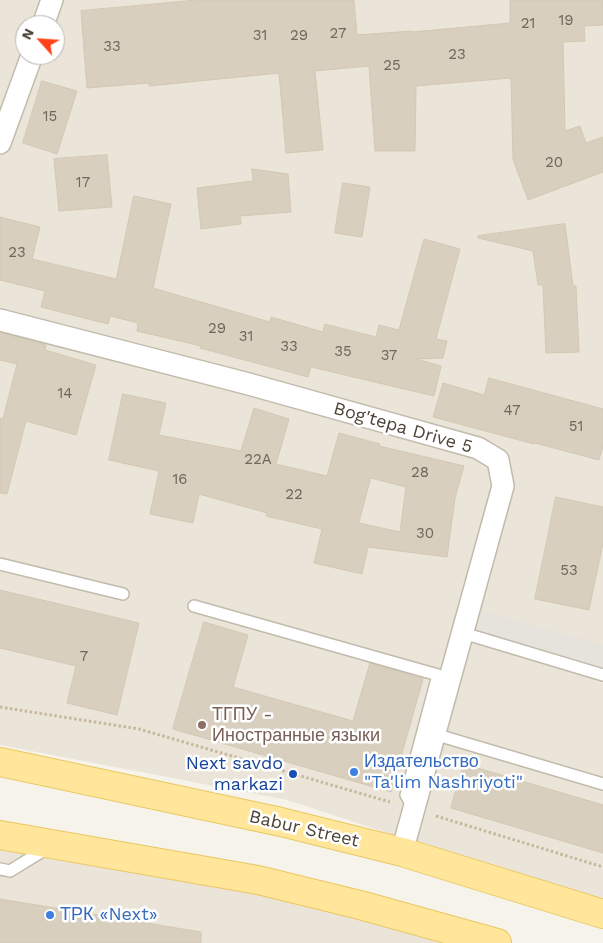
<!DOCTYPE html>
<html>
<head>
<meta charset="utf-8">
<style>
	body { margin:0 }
	#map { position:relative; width:603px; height:943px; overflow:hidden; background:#f6f3ea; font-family:"Work Sans",sans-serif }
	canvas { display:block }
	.north { position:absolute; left:15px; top:15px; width:50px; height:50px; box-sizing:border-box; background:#fff; border:1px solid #b7b4af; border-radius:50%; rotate:296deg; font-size:14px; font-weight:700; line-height:20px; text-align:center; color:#4b4438 }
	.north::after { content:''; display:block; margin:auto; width:18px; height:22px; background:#ff4318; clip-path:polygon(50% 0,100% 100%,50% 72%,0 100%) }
</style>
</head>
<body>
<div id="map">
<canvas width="603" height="943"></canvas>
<div class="north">N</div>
</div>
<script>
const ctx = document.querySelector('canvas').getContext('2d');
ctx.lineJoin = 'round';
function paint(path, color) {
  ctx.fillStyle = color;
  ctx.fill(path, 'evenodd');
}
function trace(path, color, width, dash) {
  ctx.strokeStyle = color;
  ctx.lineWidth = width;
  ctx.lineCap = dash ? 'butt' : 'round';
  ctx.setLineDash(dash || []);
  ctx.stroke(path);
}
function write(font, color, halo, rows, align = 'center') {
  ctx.font = font + ' "Work Sans",sans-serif';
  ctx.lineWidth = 5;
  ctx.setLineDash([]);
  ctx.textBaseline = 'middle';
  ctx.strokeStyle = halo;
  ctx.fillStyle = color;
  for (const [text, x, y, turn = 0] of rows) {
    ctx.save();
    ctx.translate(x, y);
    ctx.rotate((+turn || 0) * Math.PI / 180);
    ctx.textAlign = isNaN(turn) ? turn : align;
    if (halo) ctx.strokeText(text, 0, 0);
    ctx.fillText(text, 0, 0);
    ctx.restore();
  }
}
const residential = new Path2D(`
	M0,0H603V909L427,846L287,800L0,745ZM25,25H55V55H25Z
	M0,835L497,943H0Z`);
const industrial = new Path2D(`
	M481,611L603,645V670L473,632Z`);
const building = new Path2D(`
	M197,0H354L357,35L412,31V32L510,23V0H603V25L584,26L585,41L563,42L565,131L580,126L586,143L603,137V172L528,200L513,159L511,78L416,86L415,151H375L369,66L315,71L323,150L286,153L279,73L149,86V83L87,88L81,11Z
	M42,81L77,91L57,154L23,143Z
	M107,155L112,207L59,211L54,159Z
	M252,169L288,174L291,212L240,216L241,224L201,229L197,188L253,181Z
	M343,183L370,187L362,237L335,233Z
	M134,196L171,204L153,288L270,322L271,317L323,332L325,324L376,337L379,325L399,330L424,239L460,249L436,339L447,341L443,358L416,359L441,366L434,396L311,367L308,377L200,348L201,346L137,331L138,323L110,316L108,324L41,307L45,291L0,280V217L40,227L32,259L116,279Z
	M565,224L573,286H576L579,352L546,353L543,285H538L533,251L478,238V236Z
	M0,333L46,345L45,350L96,365L76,435L26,421L7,494L0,493V418L3,419L17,364L0,360Z
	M489,378L603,409V446L599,460L535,443L534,444L433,417L443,383L484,395Z
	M123,394L166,403L159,435L241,451L254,408L289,419L276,464L327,476L339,433L380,444L379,446L464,466L455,498L447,557L368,547L362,574L314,563L322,529L266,516L267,513L199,494L193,523L150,514L159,471L109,460ZM371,478L406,487L400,532L359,523Z
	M556,497L603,507V543L589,610L535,599Z
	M0,590L139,623L117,715L67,703L76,666L0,648Z
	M204,622L248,635L233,687L353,721L370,663L423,679L391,792L173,729Z
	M464,764L603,805V853L451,808Z
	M0,899L201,932V943H0Z`);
const path = new Path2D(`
	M0,707L139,729L390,802
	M436,816L603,867`);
const lane = new Path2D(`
	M0,564L123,594
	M194,606L438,675L406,795L414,809
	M463,633L603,675
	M434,734L603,784
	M0,869L10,871L49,847`);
const street = new Path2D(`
	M43,25L52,0
	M0,143L32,55
	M0,320L245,383L478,448L498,460L503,486L402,852`);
const primary = new Path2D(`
	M0,762L281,822L402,852L603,914
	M0,835L258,880L360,905L497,943`);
const markers = [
	[202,725,5,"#8d6e63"],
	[354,772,5,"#3f7fe0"],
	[293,774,5,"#1a4fb4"],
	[50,915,5,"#3f7fe0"]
];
const numberNames = [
	["19",566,21],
	["21",528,24],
	["27",338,34],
	["31",260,36],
	["29",299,36],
	["33",112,47],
	["23",457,55],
	["25",392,66],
	["15",50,117],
	["20",554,163],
	["17",83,183],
	["23",17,253],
	["29",217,329],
	["31",246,337],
	["33",289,347],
	["35",343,352],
	["37",389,356],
	["14",65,394],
	["47",512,411],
	["51",576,427],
	["22A",258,460],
	["28",420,473],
	["16",180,480],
	["22",294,495],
	["30",425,534],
	["53",569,571],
	["7",84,657]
];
const streetNames = [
	["Bog'tepa Drive 5",403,428,16],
	["Babur Street",304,829,13]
];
const educationNames = [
	["ТГПУ -",212,715],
	["Иностранные языки",212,736]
];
const shopNames = [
	["Издательство",364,762],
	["\"Ta'lim Nashriyoti\"",364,783],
	["ТРК «Next»",60,915]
];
const transitNames = [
	["Next savdo",283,764],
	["markazi",283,785]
];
paint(residential, '#eae5d8');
paint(industrial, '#e6e2dc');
paint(building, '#d8cfbf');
trace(building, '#d4c8b2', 1);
trace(lane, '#c2bbac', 14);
trace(street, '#c2bbac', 24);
trace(primary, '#ebc763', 30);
trace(path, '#c5b89c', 3, [2.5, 2.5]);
trace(lane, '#fff', 11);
trace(street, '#fff', 21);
trace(primary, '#ffe69a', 28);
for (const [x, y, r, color] of markers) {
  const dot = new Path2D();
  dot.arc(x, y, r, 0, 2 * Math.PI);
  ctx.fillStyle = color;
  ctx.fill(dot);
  trace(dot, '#fff', 2);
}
write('15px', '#6e675a', null, numberNames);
write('18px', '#4b4438', '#fff', streetNames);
write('18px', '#785e54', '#fff', educationNames, 'left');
write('18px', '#366cbe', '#fff', shopNames, 'left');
write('18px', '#164399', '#fff', transitNames, 'right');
</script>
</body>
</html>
